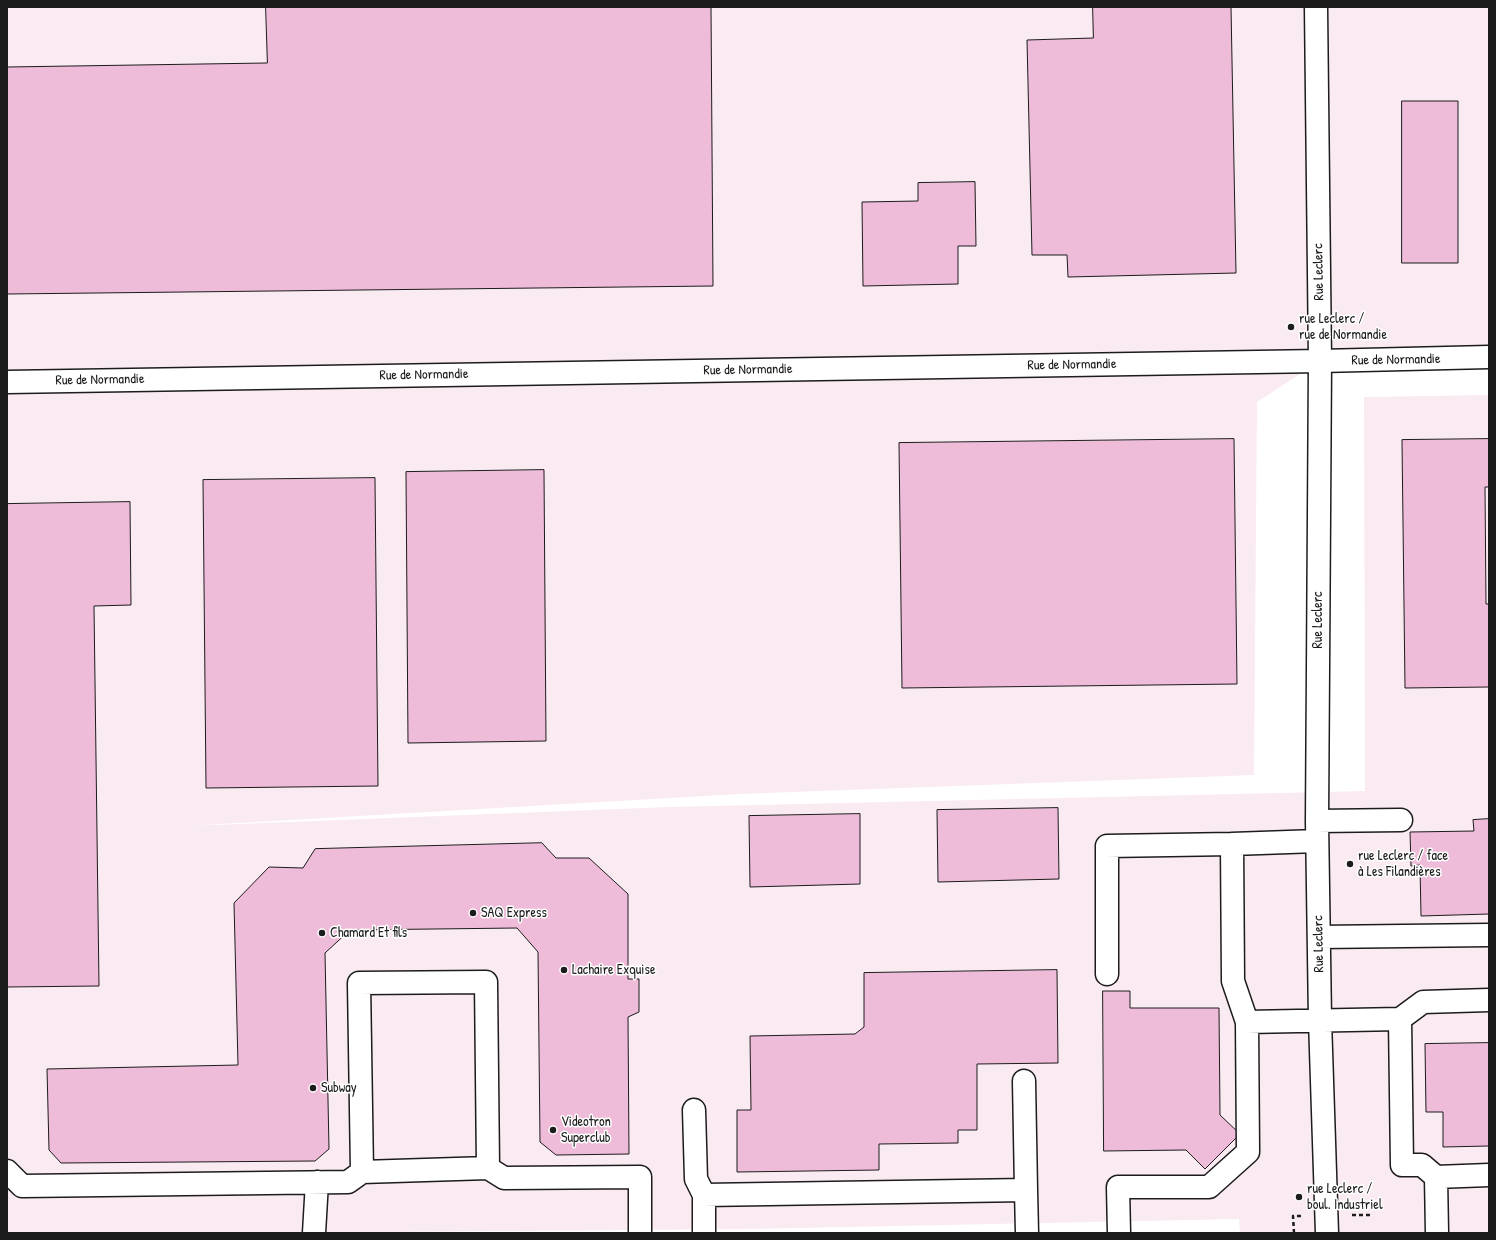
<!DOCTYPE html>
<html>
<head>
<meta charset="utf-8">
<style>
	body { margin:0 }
	#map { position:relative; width:1496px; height:1240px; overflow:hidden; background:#fff; font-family:"Patrick Hand",sans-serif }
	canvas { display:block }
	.frame { position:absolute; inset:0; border:8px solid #1c1c1c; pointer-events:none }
</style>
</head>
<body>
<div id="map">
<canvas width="1496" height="1240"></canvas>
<div class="frame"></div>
</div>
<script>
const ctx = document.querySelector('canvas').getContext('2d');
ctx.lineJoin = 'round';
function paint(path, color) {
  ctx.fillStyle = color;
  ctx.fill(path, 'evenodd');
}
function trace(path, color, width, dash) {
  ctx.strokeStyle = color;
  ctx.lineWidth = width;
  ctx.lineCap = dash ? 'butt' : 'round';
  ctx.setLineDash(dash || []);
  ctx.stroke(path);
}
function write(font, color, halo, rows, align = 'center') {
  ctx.font = font + ' "Patrick Hand",sans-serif';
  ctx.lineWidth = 3;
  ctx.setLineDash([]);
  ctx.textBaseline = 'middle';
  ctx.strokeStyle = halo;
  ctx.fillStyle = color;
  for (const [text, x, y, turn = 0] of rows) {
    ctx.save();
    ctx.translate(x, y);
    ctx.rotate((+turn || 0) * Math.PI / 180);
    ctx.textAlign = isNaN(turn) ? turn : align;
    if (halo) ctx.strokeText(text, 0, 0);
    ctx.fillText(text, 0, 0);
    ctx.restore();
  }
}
const built = new Path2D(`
	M7,7H1489V350L1320,361L1257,402L1254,775L739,794L187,826L668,807L1365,791L1364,397L1489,395V1233H1240L1239,1219L748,1229L273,1233H7Z`);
const building = new Path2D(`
	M266,7H711L713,286L7,294V67L267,63Z
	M1093,7H1231L1236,273L1068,277L1067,255H1032L1027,40L1093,38Z
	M1402,101H1458V263H1402Z
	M975,182L976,246H958V284L863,286L862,202L918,201V183Z
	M1234,439L1237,684L902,688L899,443Z
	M1489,439V487H1485L1486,604H1489V687L1405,688L1402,440Z
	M544,470L546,741L408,743L406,472Z
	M375,478L378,786L206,788L203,480Z
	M130,502L131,605L94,606L99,986L7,987V504Z
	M1058,808L1059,879L938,882L937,810Z
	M860,814V884L750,887L749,816Z
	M1489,819V914L1421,916L1420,865L1411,866L1410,832L1474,831L1473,820Z
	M542,843L556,858H589L628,894V979H639V1012L628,1017L629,1154L556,1155L540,1142L538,952L517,928L350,930L325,953L329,1149L315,1161L61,1163L49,1150L47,1069L238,1065L234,903L269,867L303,868L315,849Z
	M1057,970L1058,1063L977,1064V1130H958V1143L879,1144V1170L737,1172V1110H751L750,1036L855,1034L864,1027V973Z
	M1103,991H1130V1008H1219L1220,1115L1240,1134L1205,1169L1186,1150L1104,1151Z
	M1489,1043V1146L1443,1147V1112H1426L1425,1044Z`);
const path = new Path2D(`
	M1352,1215H1371
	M1294,1233L1293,1216H1301`);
const minor = new Path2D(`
	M1316,7L1320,361L1317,821L1320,1020L1327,1233
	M7,382L1320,361L1489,357
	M1317,821L1401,820
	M1319,937L1489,935
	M1107,974V846L1232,844
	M1400,1019L1423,1002L1489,1000
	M1247,1022L1233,981L1232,844L1317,841
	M1024,1081L1026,1190
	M694,1110L696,1179L704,1195V1233
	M7,1171L22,1186L348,1182L362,1172L488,1168L504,1178L640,1177V1233
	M362,1172L359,983L486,982L488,1168
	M1436,1177L1489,1175
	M704,1195L1026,1190L1027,1233
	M314,1233L317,1182
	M1119,1233L1118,1187H1209L1248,1152L1247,1022L1400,1019L1402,1165H1422L1436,1177L1437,1233`);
const markers = [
	[1291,327,4,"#1c1c1c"],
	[1350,864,4,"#1c1c1c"],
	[473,913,4,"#1c1c1c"],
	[322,933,4,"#1c1c1c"],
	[564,970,4,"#1c1c1c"],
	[313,1088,4,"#1c1c1c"],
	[553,1130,4,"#1c1c1c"],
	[1299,1197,4,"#1c1c1c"]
];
const streetNames = [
	["Rue Leclerc",1319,272,-91],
	["Rue de Normandie",1396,360,-1],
	["Rue de Normandie",1072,365,-1],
	["Rue de Normandie",748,370,-1],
	["Rue de Normandie",424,375,-1],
	["Rue de Normandie",100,380,-1],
	["Rue Leclerc",1318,620,-90],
	["Rue Leclerc",1319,944,-91]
];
const poiNames = [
	["rue Leclerc /",1299,319],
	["rue de Normandie",1299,335],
	["rue Leclerc / face",1358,856],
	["à Les Filandières",1358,872],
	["SAQ Express",481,913],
	["Chamard Et fils",330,933],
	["Lachaire Exquise",572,970],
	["Subway",321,1088],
	["Videotron",561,1122],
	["Superclub",561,1138],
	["rue Leclerc /",1307,1189],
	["boul. Industriel",1307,1205]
];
paint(built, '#faebf3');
paint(building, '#eebbd8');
trace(building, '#1c1c1c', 1);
trace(minor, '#1c1c1c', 25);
trace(path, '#1c1c1c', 2.5, [4, 3]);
trace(minor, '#fff', 22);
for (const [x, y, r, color] of markers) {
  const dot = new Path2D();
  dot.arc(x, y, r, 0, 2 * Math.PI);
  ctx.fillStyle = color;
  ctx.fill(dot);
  trace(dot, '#fff', 1.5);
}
write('14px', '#1c1c1c', '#fff', streetNames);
write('14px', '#1c1c1c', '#fff', poiNames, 'left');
</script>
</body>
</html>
